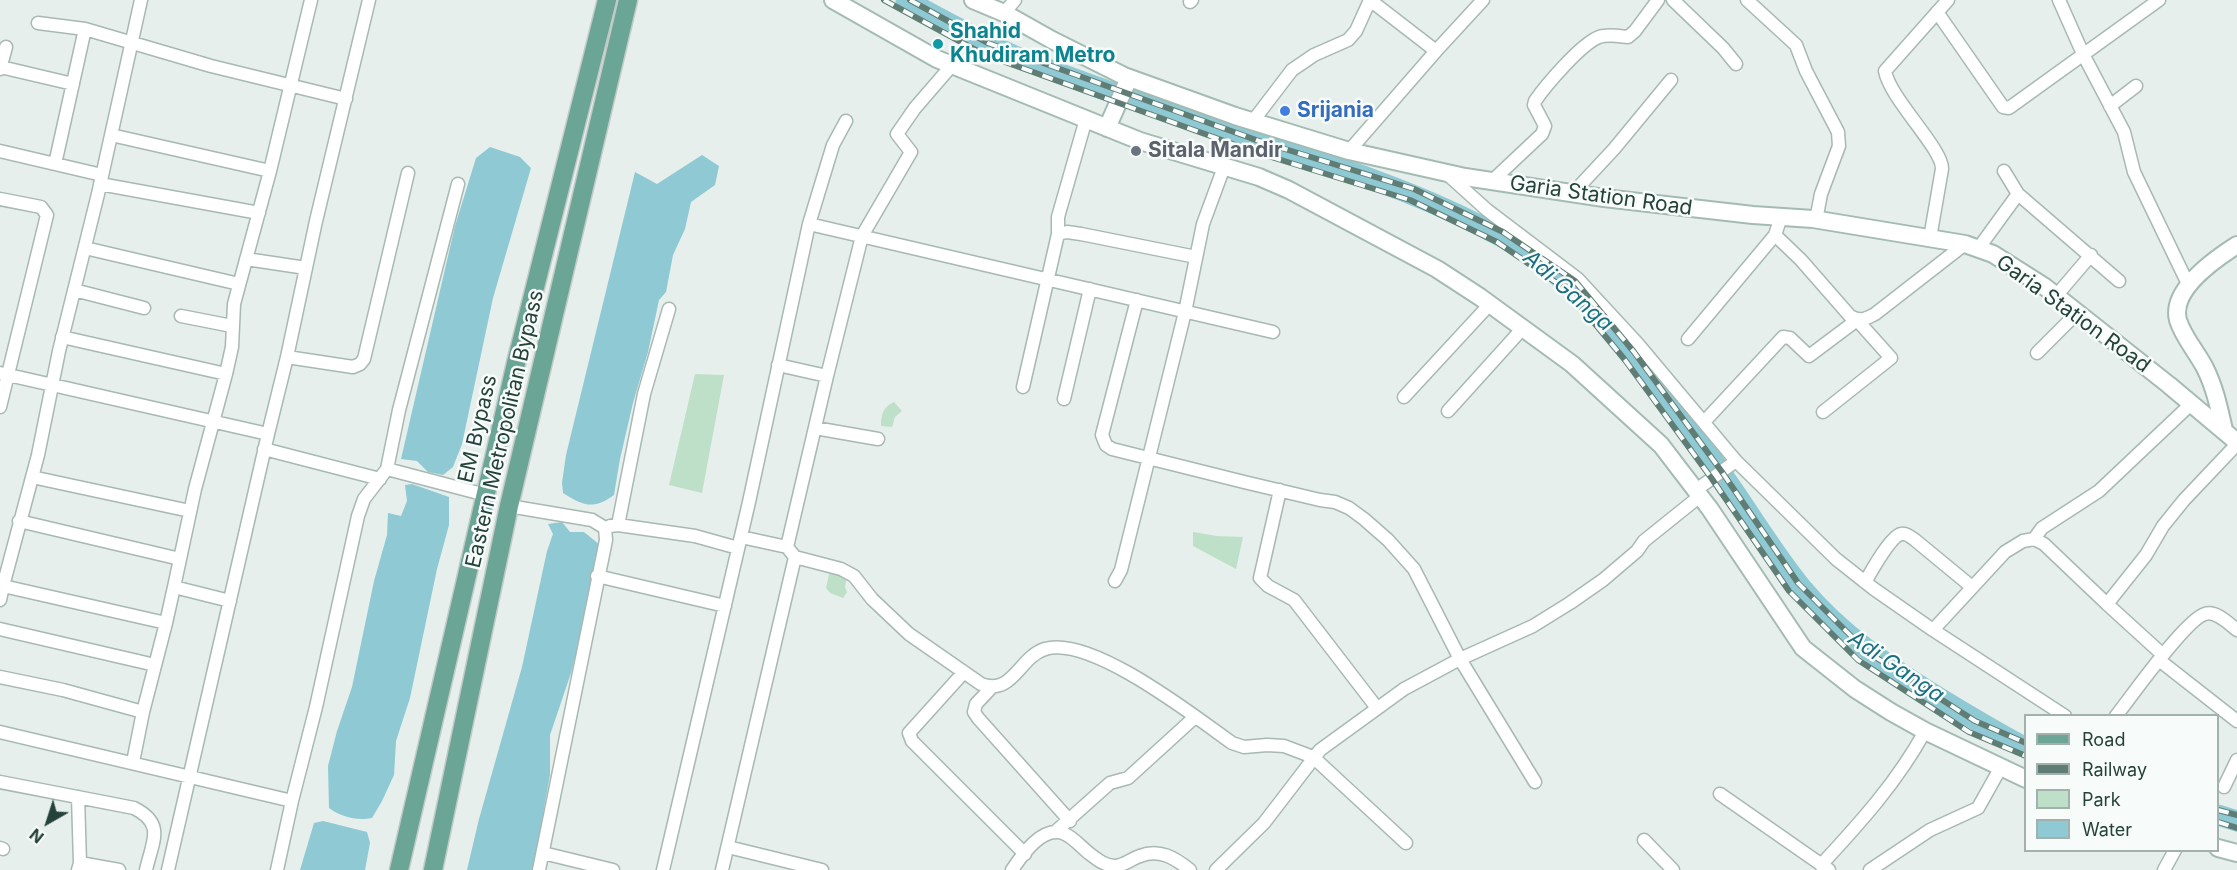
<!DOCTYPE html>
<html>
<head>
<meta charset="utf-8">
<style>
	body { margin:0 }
	#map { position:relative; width:2237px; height:870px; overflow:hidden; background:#e6efeb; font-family:Inter,sans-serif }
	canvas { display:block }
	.legend { position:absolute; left:2024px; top:714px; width:195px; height:138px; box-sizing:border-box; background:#f7fbf9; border:2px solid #a3b1ad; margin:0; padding:8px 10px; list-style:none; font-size:18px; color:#24423a }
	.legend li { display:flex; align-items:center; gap:12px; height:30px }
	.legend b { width:30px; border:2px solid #a3b1ad }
	.north { position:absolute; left:18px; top:792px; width:60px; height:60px; -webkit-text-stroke:4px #f7fbf9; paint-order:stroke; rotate:219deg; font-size:16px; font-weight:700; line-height:24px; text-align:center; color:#24423a }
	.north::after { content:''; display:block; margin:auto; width:21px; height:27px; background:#24423a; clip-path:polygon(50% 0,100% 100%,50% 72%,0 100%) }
</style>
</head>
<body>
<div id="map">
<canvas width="2237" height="870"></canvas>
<ul class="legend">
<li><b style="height:8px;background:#6aa596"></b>Road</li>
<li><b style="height:8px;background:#5f7d75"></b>Railway</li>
<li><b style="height:16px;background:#bfe0c8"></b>Park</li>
<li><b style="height:16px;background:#8ec9d4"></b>Water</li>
</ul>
<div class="north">N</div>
</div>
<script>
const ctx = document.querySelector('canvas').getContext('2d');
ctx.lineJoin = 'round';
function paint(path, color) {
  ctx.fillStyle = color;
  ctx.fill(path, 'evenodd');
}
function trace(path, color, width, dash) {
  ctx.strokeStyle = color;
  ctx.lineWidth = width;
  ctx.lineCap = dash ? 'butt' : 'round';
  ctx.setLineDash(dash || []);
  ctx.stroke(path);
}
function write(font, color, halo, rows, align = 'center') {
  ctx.font = font + ' Inter,sans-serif';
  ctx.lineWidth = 5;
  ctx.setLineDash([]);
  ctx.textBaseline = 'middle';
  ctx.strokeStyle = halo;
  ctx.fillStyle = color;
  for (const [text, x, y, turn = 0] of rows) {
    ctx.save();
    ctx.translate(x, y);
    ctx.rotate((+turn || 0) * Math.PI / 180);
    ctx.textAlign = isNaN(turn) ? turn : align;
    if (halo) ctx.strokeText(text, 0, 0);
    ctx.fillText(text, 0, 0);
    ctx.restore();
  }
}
const green = new Path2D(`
	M695,374L724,375L702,493L669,485Z
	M894,402L902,411L895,417L892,427L881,426C881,414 883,407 894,402Z
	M1193,532L1217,536L1243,537L1236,569L1193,546Z
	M830,570L847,575L845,587L847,592L843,598L830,593L826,588Z`);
const water = new Path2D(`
	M490,147L520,157L531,168L493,298L462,444L453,467L443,475L428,472L417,461L401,459L455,226L476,158Z
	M702,155L719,166L715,185L691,202L685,229L673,255L666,292L659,300L648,352L633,403L620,459L614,495C594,510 583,506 563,493L562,483L566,455L635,172L657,184Z
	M412,484L449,497V525L437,569L410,698L396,741L394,775L382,801L372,818C357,821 341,817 329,808L328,766L337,731L352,687L374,581L387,535L388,513L401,516L407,501L405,485Z
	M562,522L570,532H584L600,545L584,623L571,673L550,735V775L533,870H467L479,819L522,667L547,551L553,534L548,524Z
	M323,821L367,832L370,843L365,870H300L314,823Z`);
const river = new Path2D(`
	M906,0C942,20 979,40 1017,57C1097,89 1179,115 1261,142C1336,166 1411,190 1481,226C1502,237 1523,247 1541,262C1621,322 1677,408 1733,490C1755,522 1776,556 1801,587C1840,634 1889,667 1941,699C1969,716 1997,733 2026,748
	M2218,815L2237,821`);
const street = new Path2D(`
	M1370,0L1436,51
	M1673,0L1723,48L1736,64
	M1747,0L1796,45L1806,71L1838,132L1839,146L1821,194L1816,220
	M2059,0L2083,54L2124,132L2134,172L2188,284
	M1190,2L1192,0
	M1937,12L2003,107L2009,108L2159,0
	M1004,13L1015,0
	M38,23L85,29L211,66L346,99
	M1,67L73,84
	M0,69L6,47
	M2110,106L2136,86
	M1253,121L1292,70L1314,55L1348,40L1356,31L1370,0
	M111,135L270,171
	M0,151L102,175
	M1349,151L1436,51L1483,0
	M55,164L85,29
	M2004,171L2018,194
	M1447,174L1487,210L1578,279L1638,344L1736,461L1836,559L1874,589L1933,630L2065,716
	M1492,181L1542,134L1545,126L1534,105L1535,101C1546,85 1581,44 1599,37C1608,34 1618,36 1628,37L1635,31L1658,0
	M100,184L259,213
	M458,184L399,410L387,469L486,495
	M1573,193L1614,149L1671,80
	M0,199L41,207L47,215L0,407
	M809,224L833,145L846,121
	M1058,234V217L1086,119
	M1775,235L1801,260L1850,316C1861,322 1865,319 1875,314L1965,244
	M1930,238L1942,169C1943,149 1890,99 1885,71L1948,0
	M85,248L239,284
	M1978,249L2018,194L2119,281
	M246,259L306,268
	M74,290L144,308
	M2056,296L2091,255
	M1137,300L1102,435L1106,445L1112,449L1244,482L1320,500L1335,502L1349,508L1364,519L1388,540L1414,569L1460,659L1535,782
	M181,316L232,326
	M62,337L226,374
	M1688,339L1775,235L1781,217
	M2037,353L2078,312
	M287,357L353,367L360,364L364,359L408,173
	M778,365L827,376L862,236L911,152L897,134L915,108L953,64
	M0,373L268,434
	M827,376L787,547L795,557L841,569L854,576L872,599L909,634L981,684C1013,696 1019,657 1045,649C1091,635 1194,716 1232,743L1244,747L1267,745L1284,746L1313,757L1406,843
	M1023,387L1058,234L1067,232L1081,234L1196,257
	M1404,397L1490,304
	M1064,399L1090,289
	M1448,411L1523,328
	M1704,422L1783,337L1790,338L1809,356L1857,320L1891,358L1823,412
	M815,428L878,439
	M264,449L380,479
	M32,477L190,511
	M1280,490L1260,578L1268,586L1294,600L1377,708
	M1696,490L1736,461
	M509,506L592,520L605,528L606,540L539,870
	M19,521L180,559
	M618,525L644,394L669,309
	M610,526L618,525L695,536L738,548
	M741,537L787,547
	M2034,539L2042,528L2099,491L2191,404
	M597,576L725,606
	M1115,581L1121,570L1185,312L1203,224L1224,167
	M1865,582C1871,572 1890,537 1901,534C1906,533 1911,537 1915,540L1972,587
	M3,586L38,455L59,351L98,194L141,0
	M174,587L195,489L226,374L232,347L234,304L270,171L311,0
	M0,600L3,586L166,623L174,587L230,601
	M2107,604L2163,655
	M0,629L155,665
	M1933,630L2005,552L2023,541L2034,539L2044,544L2107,604L2146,555L2163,526L2184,500L2237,444
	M2159,660L2237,721
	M964,672L909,733L912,741L1025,854
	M0,677L63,690L143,712L133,762
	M991,688L976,704L974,712L978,718L1070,821
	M143,712L166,623
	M2116,716C2131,697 2186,619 2205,614C2216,610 2229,624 2237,630
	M0,732L292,801
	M0,782L134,808C166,824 152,842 146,870
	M2224,787L2237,760
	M1720,794L1829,870
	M1055,832L1110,783L1128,778L1195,717
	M1644,840L1673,870
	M728,847L822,870
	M0,848L3,849
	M543,853L613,870
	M80,863L119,870
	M1821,865C1859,824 1898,781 1925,731
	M78,870L80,863L78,797
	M168,870L268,434L287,357L316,221L369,0
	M277,870L292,801L316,707L358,516L364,499L387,469
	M663,870L749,502L809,224L1273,332
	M722,870L795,557
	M1012,870C1022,855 1043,824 1065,834C1074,838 1082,848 1090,854C1098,860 1104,865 1114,866C1125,866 1130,859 1140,856C1159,848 1175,858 1190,870
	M1216,870L1264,823L1320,750L1404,689L1460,659L1533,626L1570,603L1603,580L1637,551L1644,541L1700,496
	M1870,870L1930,830L1978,808L2001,767
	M2164,870L2175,850`);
const secondary = new Path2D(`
	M833,0L937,59L1140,141L1259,177L1289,190L1437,269L1480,297L1572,364L1661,445L1710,509L1803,648L1855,689L1891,712L1925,731L2026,779
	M973,0L1004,13L1052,40L1124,76L1235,116L1349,151L1465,177L1604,198L1753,215L1813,219L1965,244L1993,254L2045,287L2169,385L2237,442
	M1107,128L1129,78
	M2224,430C2219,408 2215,388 2205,368C2197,352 2183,337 2178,320C2170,290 2215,259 2237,245
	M2218,848L2237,853`);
const primary = new Path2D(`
	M399,870L516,363L607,0
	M433,870L509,506L628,0`);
const rail = new Path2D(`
	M884,0L983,54L1252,151L1410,200L1497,242L1567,290L1625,360L1712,479L1789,591L1858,660L1969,732L2026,756
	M910,0L988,43L1256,140L1414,189L1503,232L1575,281L1634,352L1722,472L1798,583L1866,651L1975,721L2026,743
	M2218,810L2237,815
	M2218,822L2237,828`);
const markers = [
	[938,44,6,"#0f9aa8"],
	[1285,111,6,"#3f7fe0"],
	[1136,151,6,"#6b7280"]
];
const cultureNames = [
	["Shahid",950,32],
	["Khudiram Metro",950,56]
];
const shopNames = [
	["Srijania",1297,111]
];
const worshipNames = [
	["Sitala Mandir",1148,151]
];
const streetNames = [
	["Garia Station Road",1601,196,8],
	["Garia Station Road",2073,314,36],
	["EM Bypass",478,429,-77],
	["Eastern Metropolitan Bypass",505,429,-77]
];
const waterNames = [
	["Adi Ganga",1568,291,41],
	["Adi Ganga",1896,667,34]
];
paint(green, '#bfe0c8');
paint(water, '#8ec9d4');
trace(river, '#8ec9d4', 21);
trace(street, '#a8b8b2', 15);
trace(secondary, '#a4bbb3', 20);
trace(primary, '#c2cac8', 21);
trace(street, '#fff', 12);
trace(secondary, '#fff', 16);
trace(primary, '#6aa596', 18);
trace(rail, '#5f7d75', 6);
trace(rail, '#f7fbf9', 4, [11]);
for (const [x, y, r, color] of markers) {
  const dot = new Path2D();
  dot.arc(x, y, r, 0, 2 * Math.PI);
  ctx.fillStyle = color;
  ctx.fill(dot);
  trace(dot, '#f7fbf9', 2);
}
write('bold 21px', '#0d838f', '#f7fbf9', cultureNames, 'left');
write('bold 21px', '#366cbe', '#f7fbf9', shopNames, 'left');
write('bold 21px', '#5b616d', '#f7fbf9', worshipNames, 'left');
write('21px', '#24423a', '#f7fbf9', streetNames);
write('italic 22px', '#1c6f80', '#f7fbf9', waterNames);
</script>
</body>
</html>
